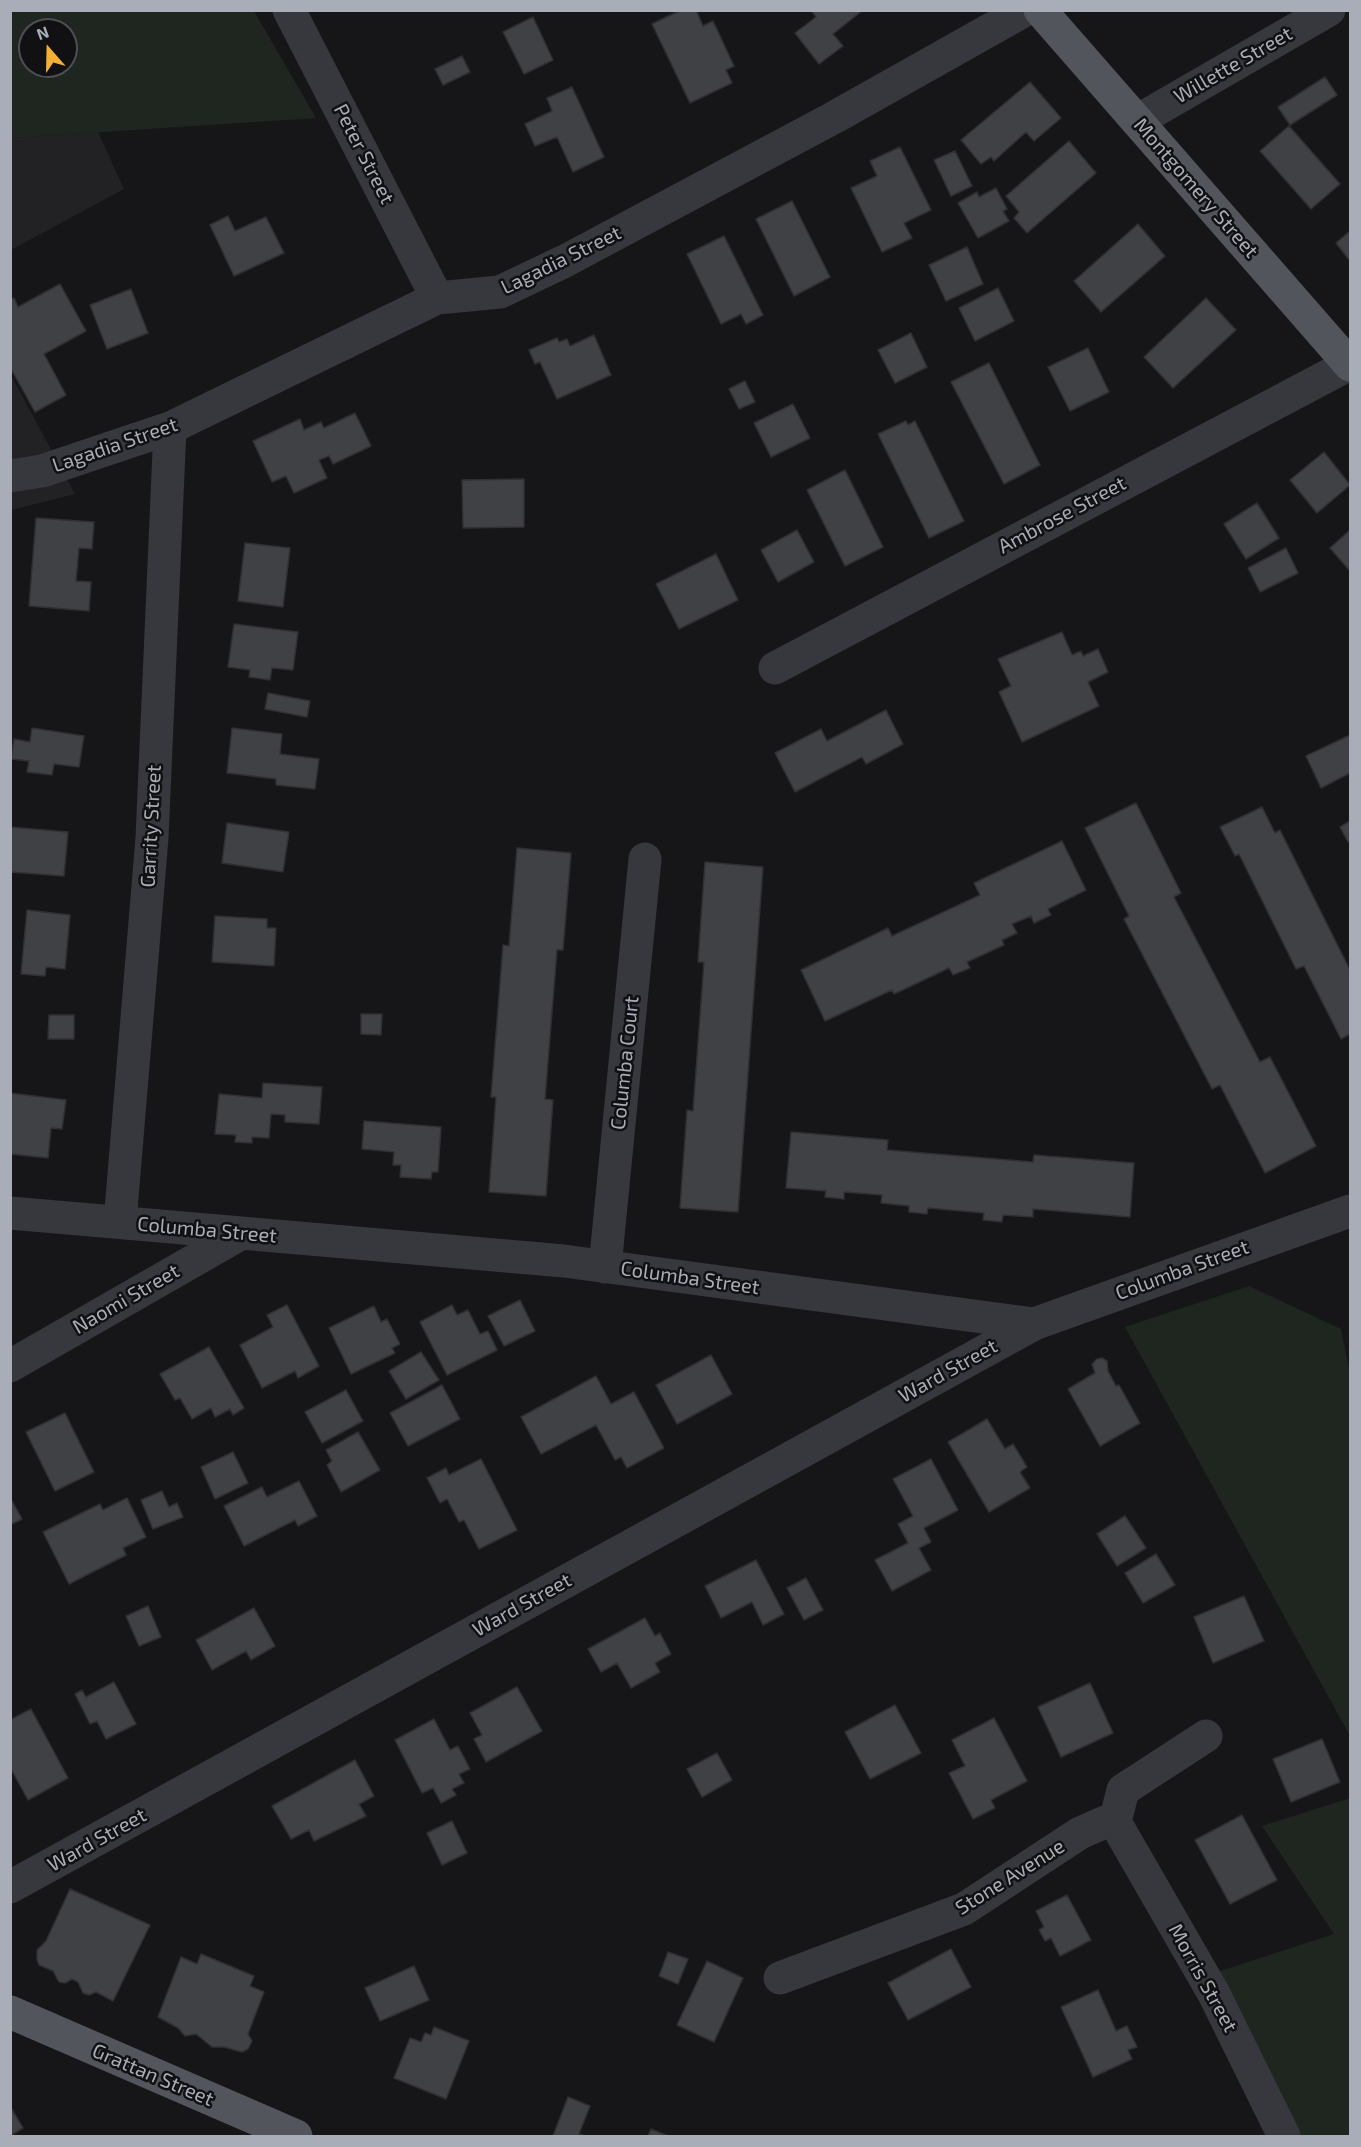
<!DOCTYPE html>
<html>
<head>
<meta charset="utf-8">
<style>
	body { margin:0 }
	#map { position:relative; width:1361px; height:2147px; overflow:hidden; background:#161618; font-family:"Exo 2",sans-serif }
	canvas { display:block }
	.frame { position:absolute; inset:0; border:12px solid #a8adb8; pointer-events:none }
	.north { position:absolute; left:18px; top:18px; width:60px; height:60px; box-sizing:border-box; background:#111113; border:2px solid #4d4f55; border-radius:50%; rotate:340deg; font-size:16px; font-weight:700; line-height:24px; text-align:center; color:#a8adb8 }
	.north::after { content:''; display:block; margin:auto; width:21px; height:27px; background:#f2b134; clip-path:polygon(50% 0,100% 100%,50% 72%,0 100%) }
</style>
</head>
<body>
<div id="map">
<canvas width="1361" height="2147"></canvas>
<div class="frame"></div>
<div class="north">N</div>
</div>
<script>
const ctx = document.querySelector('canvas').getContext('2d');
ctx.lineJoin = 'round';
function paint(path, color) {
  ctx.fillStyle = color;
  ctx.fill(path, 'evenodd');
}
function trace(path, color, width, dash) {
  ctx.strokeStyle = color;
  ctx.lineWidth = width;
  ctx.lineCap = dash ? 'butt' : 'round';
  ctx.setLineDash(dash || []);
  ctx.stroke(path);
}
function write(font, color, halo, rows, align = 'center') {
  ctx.font = font + ' "Exo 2",sans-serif';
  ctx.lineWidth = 5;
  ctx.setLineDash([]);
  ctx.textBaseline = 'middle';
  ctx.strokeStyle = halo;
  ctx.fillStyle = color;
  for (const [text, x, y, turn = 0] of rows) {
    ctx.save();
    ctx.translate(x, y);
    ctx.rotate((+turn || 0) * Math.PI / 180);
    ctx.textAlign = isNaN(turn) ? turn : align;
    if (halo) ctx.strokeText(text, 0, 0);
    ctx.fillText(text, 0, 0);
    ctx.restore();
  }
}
const built = new Path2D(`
	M98,132L124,189L11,250V138Z
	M11,375L75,494L11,510Z`);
const green = new Path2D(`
	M11,10L254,11L316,118L11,138ZM30,30H66V66H30Z
	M1249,1286L1341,1329L1350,1373V1736L1125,1327Z
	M1350,1798V2136H1299L1220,1971L1334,1934L1262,1826Z`);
const building = new Path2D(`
	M681,10H696L703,26L713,21L734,66L726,70L732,83L690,103L652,24Z
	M811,10H863L833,34L843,46L819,64L795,33L816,17Z
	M533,17L553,60L524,74L503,32Z
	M462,56L470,72L443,85L435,69Z
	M1325,77L1337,95L1290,125L1278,107Z
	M1030,82L1061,118L1034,141L1026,132L994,161L991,157L981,164L961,140Z
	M572,87L604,157L573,172L557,137L535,146L525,124L552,111L547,98Z
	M1289,126L1340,184L1311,209L1260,151Z
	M1069,141L1096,173L1027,233L1014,218L1019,212L1006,196Z
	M900,147L931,210L904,223L912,238L882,252L851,188L877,176L870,161Z
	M955,151L972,186L951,196L934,160Z
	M996,188L1007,209L1003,211L1009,221L978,238L958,203L977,192L979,197Z
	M792,201L830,277L794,296L756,219Z
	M228,216L235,231L266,217L284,253L234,276L210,225Z
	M1138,224L1165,256L1101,312L1074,281Z
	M1350,231V261L1336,243Z
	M724,236L763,315L746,324L741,314L721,324L687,254Z
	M967,247L983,284L946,301L929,265Z
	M60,284L86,331L44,354L66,395L35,412L10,367V300L14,298L18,307Z
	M998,288L1014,321L975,341L959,308Z
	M131,289L148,333L107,349L90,305Z
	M1206,298L1236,330L1173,388L1144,357Z
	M911,333L927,367L895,383L878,350Z
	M594,335L611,375L557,399L540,362L535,364L529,350L557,338L559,342L567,339L570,346Z
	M1088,348L1109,392L1070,411L1048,367Z
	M989,363L1040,465L1004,484L951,382Z
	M745,381L755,402L739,409L729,389Z
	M793,404L810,438L771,457L754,423Z
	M355,413L371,446L333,464L329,456L319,460L327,478L294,493L286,476L272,482L253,441L300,419L304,430L321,422L324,428Z
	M906,421L908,425L915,421L964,521L929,538L878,434Z
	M1324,452L1350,485L1317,513L1290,480Z
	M845,470L883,547L845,566L807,490Z
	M524,479V527L463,528L462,480Z
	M1257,503L1279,538L1246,559L1224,524Z
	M36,518L94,522L92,549L79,548L76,581L91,582L89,611L29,606Z
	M797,530L814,562L778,582L761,550Z
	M1350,530V571L1330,548Z
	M245,543L290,548L283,607L238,601Z
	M1286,548L1298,573L1260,592L1248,568Z
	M716,554L738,600L679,629L656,584Z
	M234,624L298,632L293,670L272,668L270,680L249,677L250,670L228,667Z
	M1062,632L1072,655L1081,651L1083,656L1098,649L1108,672L1088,682L1099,706L1022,742L999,692L1011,686L998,659Z
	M268,693L310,701L307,717L265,709Z
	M886,710L903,744L866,764L862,757L795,792L775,753L821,729L827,741Z
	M32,728L84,736L79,767L54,764L52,775L27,772L29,761L11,759L14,739L30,742Z
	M232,728L282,734L280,754L319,759L315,789L276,785V779L227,773Z
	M1350,735V773L1321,788L1306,756Z
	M1136,803L1181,893L1174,897L1260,1062L1270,1057L1316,1146L1265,1173L1220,1085L1212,1089L1124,919L1129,916L1085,828Z
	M1262,807L1275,833L1280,830L1350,970V1034L1341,1039L1304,966L1296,969L1239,854L1235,856L1220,827Z
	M1350,821V841L1348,842L1340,827Z
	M227,823L289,832L283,872L222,863Z
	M10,827L68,832L64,876L10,872Z
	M1062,841L1086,890L1048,909L1051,915L1034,923L1031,916L1012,924L1017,933L1002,940L1004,945L967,962L970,968L953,975L949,968L894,994L892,990L825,1021L801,970L888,928L892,936L980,895L974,883Z
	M517,848L571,853L563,950H557L545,1099L553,1100L546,1196L489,1192L496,1097H491L503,945L509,946Z
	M705,862L763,867L738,1212L680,1208L687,1110L693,1111L704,962H698Z
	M27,910L70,915L65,969L46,967L45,976L21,974Z
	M215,916L267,919V928H276L274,966L212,962Z
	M361,1014H382L381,1035L361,1034Z
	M49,1015H74V1039H48Z
	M263,1083L322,1087L319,1124L285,1122V1115L271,1114L269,1138L252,1137V1143L235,1142L236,1135L215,1134L219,1094L262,1098Z
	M10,1093L66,1100L62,1129L51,1128L48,1158L10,1154Z
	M364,1121L441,1127L438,1172H432L431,1179L400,1177L401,1165H393L394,1152L362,1149Z
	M791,1132L888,1140L887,1150L1033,1162L1034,1155L1134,1163L1130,1217L1033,1209V1217L1003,1215L1002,1222L983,1220L984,1213L928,1208L927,1214L909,1212V1206L881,1203L882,1195L844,1192V1199L825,1197L826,1191L786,1188Z
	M520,1300L535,1331L504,1346L488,1316Z
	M287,1305L319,1366L298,1378L295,1371L262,1388L240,1345L273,1327L267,1315Z
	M452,1305L457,1315L468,1310L480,1334L488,1331L497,1350L447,1375L420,1322Z
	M374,1306L381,1322L387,1319L400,1344L392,1348L395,1353L351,1374L329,1328Z
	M209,1347L244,1408L233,1415L230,1409L215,1417L211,1408L192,1419L180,1398L175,1400L160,1374Z
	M421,1352L439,1380L406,1399L389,1371Z
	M711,1355L732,1394L677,1424L656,1385Z
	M1102,1358L1107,1361L1108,1371L1116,1386L1119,1385L1140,1423L1100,1446L1068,1389L1095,1373L1092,1364L1097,1359Z
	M596,1376L611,1404L634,1392L664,1448L627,1468L621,1457L615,1460L596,1425L541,1454L521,1417Z
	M442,1385L460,1419L408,1446L390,1413Z
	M346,1390L363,1421L322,1443L305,1412Z
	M65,1413L94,1472L55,1491L26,1432Z
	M987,1419L1005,1449L1013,1444L1027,1467L1020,1472L1030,1488L989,1512L948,1442Z
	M358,1432L380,1470L341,1492L327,1465L332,1461L326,1450Z
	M233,1452L248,1483L215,1499L201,1467Z
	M481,1459L517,1530L479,1549L464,1520L459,1522L447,1499L440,1503L427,1478L446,1468L449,1475Z
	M931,1459L958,1510L924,1528L931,1542L919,1548L931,1570L892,1591L875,1560L908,1543L898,1524L913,1516L893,1479Z
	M299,1481L317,1516L298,1526L295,1520L244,1546L224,1506L262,1487L267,1497Z
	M162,1491L169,1507L177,1503L183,1517L153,1529L141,1500Z
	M10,1497L22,1519L10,1525Z
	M127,1498L146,1537L123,1548L126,1555L69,1584L43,1532L100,1504L103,1510Z
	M1125,1516L1146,1548L1117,1566L1097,1534Z
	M1156,1554L1175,1585L1143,1603L1125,1573Z
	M756,1560L784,1614L763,1625L752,1602L721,1618L705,1586Z
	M806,1578L823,1610L804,1620L787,1588Z
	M1244,1596L1264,1641L1213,1663L1194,1617Z
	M148,1606L161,1637L139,1646L126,1616Z
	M254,1608L275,1646L251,1660L246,1651L212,1670L196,1640Z
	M645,1618L655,1636L660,1633L671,1654L655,1663L660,1672L631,1688L617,1663L601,1672L588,1649Z
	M114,1682L136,1724L106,1739L97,1721L90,1724L75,1694L82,1690L86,1697Z
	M1090,1683L1113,1733L1061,1757L1038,1707Z
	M517,1687L542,1731L486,1762L474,1739L482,1735L470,1713Z
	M895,1705L921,1753L870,1779L845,1732Z
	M31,1709L68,1778L28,1800L10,1767V1720Z
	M994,1718L1027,1781L991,1800L995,1808L973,1819L949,1773L965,1766L952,1740Z
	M434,1719L450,1750L458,1746L470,1769L459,1774L464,1783L452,1789L456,1795L441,1803L433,1788L422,1793L395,1740Z
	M1322,1739L1340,1782L1291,1802L1273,1759Z
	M717,1753L732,1780L702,1797L687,1769Z
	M355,1760L374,1796L359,1804L366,1816L314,1841L309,1830L291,1839L272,1806Z
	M1242,1815L1277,1880L1230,1904L1195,1840Z
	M452,1821L467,1853L442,1865L427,1833Z
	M70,1889L150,1925L113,2001L96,1992L89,1995L83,1993L78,1982L72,1979L65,1983L59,1982L53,1971L39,1965L37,1960V1950L46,1941Z
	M1067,1895L1091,1940L1060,1956L1051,1938L1045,1941L1039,1930L1044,1927L1036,1911Z
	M951,1949L971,1987L908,2020L888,1983Z
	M668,1952L688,1959L678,1984L659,1976Z
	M201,1954L254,1976L250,1986L264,1992L248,2034L252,2041L248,2049L242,2052L224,2047H212L196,2034L185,2036L178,2028L158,2017L181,1957L197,1964Z
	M707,1961L743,1978L714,2042L677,2025Z
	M414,1966L429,2000L380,2021L365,1988Z
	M1098,1990L1116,2031L1127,2026L1137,2047L1128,2050L1132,2059L1093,2077L1061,2007Z
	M434,2027L469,2041L446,2099L394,2078L410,2038L421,2042L425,2033L431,2035Z
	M568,2097L590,2106L579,2134L585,2136H553Z
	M10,2106L23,2128L10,2136Z
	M651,2129L668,2136H648Z`);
const minor = new Path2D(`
	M289,10L437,298
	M1137,121L1329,10
	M10,476L42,471L170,428L437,298L500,292L565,261L835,117L1025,10
	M775,668L1350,364
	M10,1213L564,1261L1034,1324L1350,1211
	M120,1222L152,838L170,428
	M605,1267L645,859
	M10,1366L242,1233
	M1115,1822L1214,1994L1284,2136
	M10,1887L1034,1324
	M780,1978L964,1909L1080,1833L1105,1822H1115L1123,1790L1206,1736`);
const major = new Path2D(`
	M1040,10L1350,365
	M10,2012L296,2136`);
const streetNames = [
	["Willette Street",1233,65,-30],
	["Peter Street",364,154,63],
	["Montgomery Street",1196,188,49],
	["Lagadia Street",561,260,-26],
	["Lagadia Street",115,445,-19],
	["Ambrose Street",1062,515,-28],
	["Garrity Street",151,826,-87],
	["Columba Court",625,1063,-84],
	["Columba Street",207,1230,5],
	["Columba Street",1182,1270,-20],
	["Columba Street",690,1278,8],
	["Naomi Street",126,1299,-30],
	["Ward Street",948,1371,-29],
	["Ward Street",522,1605,-29],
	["Ward Street",97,1840,-29],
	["Stone Avenue",1010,1877,-32],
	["Morris Street",1203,1978,61],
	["Grattan Street",153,2075,23]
];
paint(built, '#222225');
paint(green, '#1e261f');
paint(building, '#404145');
trace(building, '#303034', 1.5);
trace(minor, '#37383d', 33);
trace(major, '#53555c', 33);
write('20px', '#a8adb8', '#111113', streetNames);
</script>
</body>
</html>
